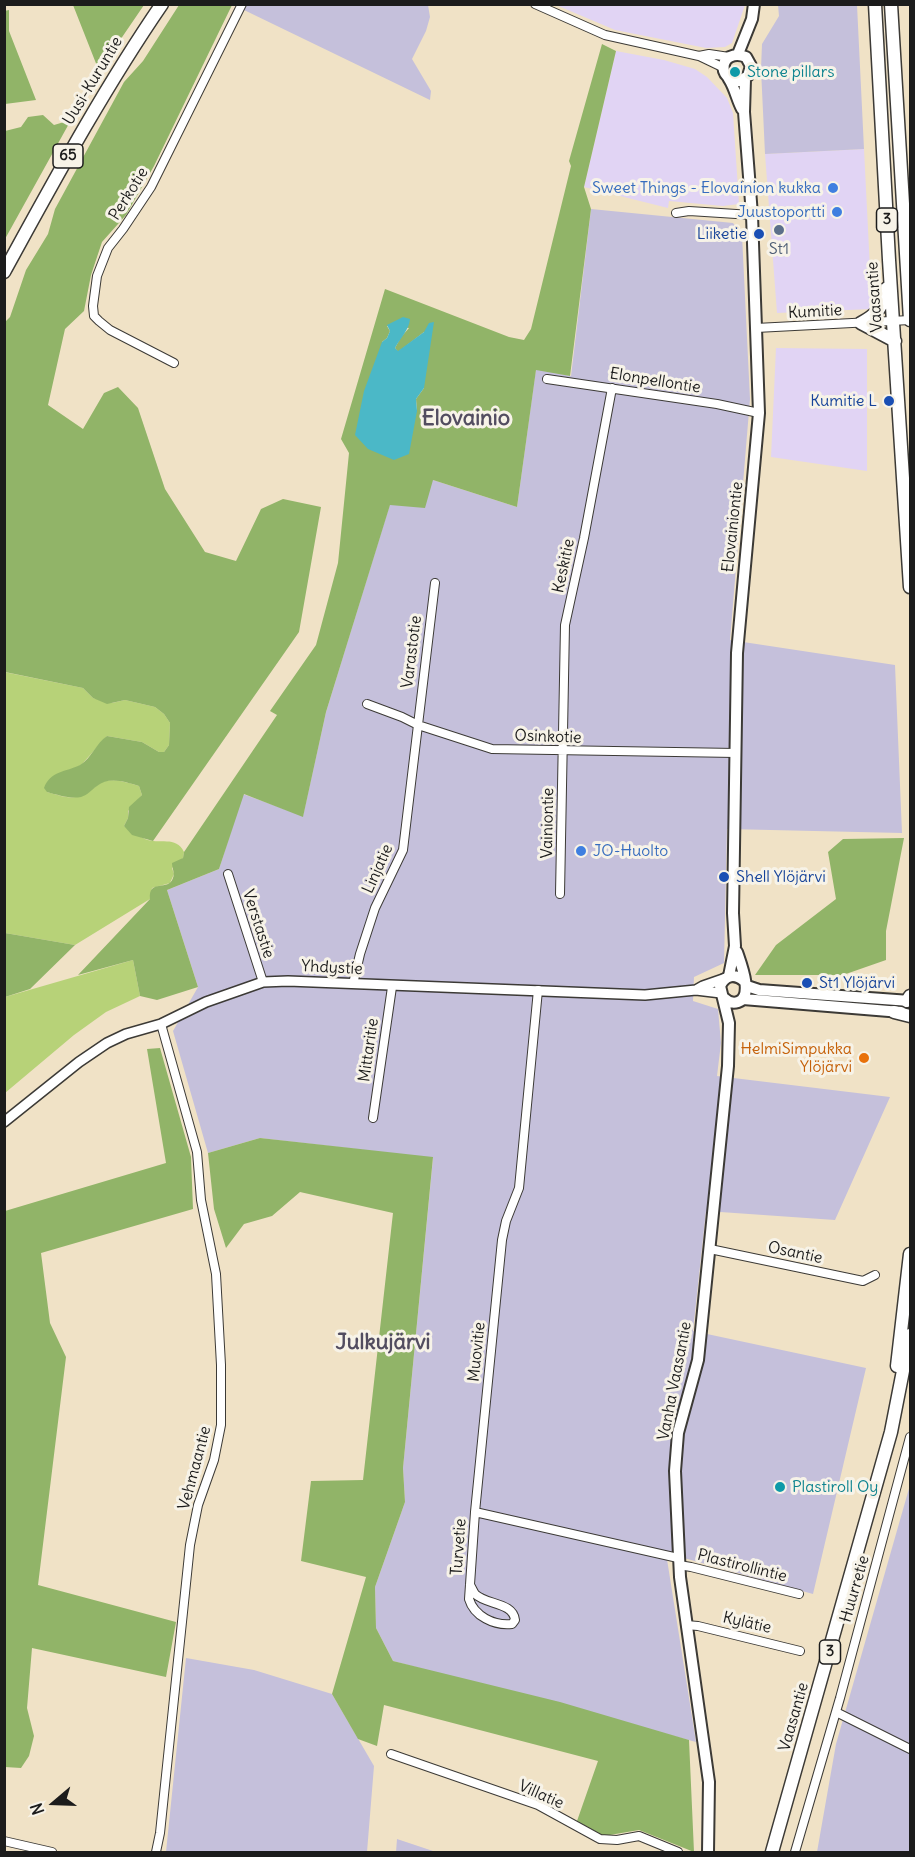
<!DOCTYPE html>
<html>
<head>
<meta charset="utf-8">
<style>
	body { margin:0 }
	#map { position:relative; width:915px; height:1857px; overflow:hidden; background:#f0e2c6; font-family:Delius,sans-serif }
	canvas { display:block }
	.frame { position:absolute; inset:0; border:6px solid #1c1c1c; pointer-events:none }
	.north { position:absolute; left:24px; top:1773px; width:60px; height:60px; -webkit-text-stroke:4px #f7f3e8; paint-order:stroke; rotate:251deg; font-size:16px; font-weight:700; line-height:24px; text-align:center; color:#1c1c1c }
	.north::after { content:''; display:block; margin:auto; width:21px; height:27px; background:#1c1c1c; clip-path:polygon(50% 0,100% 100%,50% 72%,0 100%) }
</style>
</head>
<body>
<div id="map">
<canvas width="915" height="1857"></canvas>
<div class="frame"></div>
<div class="north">N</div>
</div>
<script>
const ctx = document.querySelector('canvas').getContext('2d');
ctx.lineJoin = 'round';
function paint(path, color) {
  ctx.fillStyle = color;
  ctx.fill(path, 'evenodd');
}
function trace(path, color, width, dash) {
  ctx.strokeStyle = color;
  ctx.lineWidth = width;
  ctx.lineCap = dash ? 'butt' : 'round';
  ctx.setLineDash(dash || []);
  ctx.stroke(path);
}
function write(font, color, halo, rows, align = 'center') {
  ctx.font = font + ' Delius,sans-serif';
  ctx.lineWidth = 6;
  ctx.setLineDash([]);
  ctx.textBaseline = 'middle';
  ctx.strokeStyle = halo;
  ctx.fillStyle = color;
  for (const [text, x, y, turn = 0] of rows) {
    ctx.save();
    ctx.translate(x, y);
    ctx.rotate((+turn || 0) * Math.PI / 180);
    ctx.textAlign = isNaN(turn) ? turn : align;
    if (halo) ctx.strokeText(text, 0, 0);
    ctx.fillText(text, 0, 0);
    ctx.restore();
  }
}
const built = new Path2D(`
	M556,5H745L732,43L725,47L706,48L615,30Z
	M616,51L664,60L695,69L707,77L727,98L733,113L739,204L723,206L669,201L668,208L584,187Z
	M864,149L872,309L777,313L765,154Z
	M776,348L867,349V471L771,457Z`);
const industrial = new Path2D(`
	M247,5H428L430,17L426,31L412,59L431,91L430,100L244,10Z
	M778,5H857L864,149L765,154L761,69L762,44L779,16Z
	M591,209L733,223L742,235L750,399L730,640L895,665L902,833L727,829L724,963L694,977L693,1001L718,1009L721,1043L717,1076L890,1097L835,1220L706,1211L693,1331L866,1368L813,1594L666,1553L696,1742L393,1661L376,1628L375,1587L405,1502L403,1468L433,1158L260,1138L208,1153L173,1031L198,987L167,890L219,869L243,794L303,816L326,712L390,504L433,480L517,507L536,369L571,376Z
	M910,1485V1852H817L836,1744Z
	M186,1658L254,1670L332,1694L374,1766L367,1852H166Z
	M397,1839L436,1852H396Z`);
const green = new Path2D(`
	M4,672L83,688L93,698L112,703L125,700L155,707L164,714L170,723L169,745L164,752H159L142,742L107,736L83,763L47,792C55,794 67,799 76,797C85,796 90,791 97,785C109,776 125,782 139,786L142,795L128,811V818L124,826C131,830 138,836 145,839C159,845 176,835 184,852L183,858L172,868L174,874L170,883L152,888L150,899L75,945L5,933Z
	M133,960L140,996L106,1012L74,1035L5,1093V997Z`);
const forest = new Path2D(`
	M73,5H144L99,71Z
	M179,5H232L154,166L126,215L102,242L91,275L84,311L65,329L48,405L83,429L104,393L118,387L138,408L165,489L205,552L236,561L261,509L283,499L321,507L299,632L153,841L132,835L124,826L128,818L129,807L142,795L139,786C125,782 109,776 97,786C91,790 88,795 81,797C70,799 58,795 47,792L44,788C50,771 66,772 80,765C92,758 96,743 107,736L142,742L159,752H164L169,745L170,723L164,714L155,707L125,700L107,704L93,698L83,688L5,672L4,323L10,317L26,270L48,234L55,209L124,82L143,61Z
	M9,10V31L36,100L5,104L4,11Z
	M602,44L616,51L584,187L591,209L570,376L536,370L517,507L433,480L425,508L390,505L326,712L303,817L244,794L219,869L167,890L198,987L157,1000L140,996L133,960L78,975L150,899C148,878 169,892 173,878C175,873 172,868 172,863L183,858L184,852L277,715L270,711L316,645L338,563L349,453L341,439L385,289L509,337L524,340L531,329L571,166L569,161ZM387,326L409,328L401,337L395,348L398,352L424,332V388L416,399L417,411L382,342L387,338L390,331Z
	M43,115L54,125L71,120L5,239V131L21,127L28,117Z
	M904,838L886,931V960L843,975H755L776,945L836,899L828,852L843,839Z
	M4,933H5L75,945L30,989L5,997Z
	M160,1048L191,1157L193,1209L41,1253L50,1323L66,1357L38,1585L176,1622L166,1677L32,1648L27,1708L34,1736L29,1756L21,1768L5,1767V1211L166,1163L147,1049Z
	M260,1138L433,1157L403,1468L405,1502L375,1587L376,1628L393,1661L560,1702L689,1740L694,1852L639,1830L604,1836L577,1821L598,1761L384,1705L377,1746L358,1739L332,1694L366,1577L301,1561L311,1481L363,1480L393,1213L300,1192L272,1216L244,1224L226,1248L214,1209L208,1153Z`);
const water = new Path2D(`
	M403,317L410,319C409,330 401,337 395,348L398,351L424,332L429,323L434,322L424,388L416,399L417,411L409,454L394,460L368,449L355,435L364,391L382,342L387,338L390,331L387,325Z`);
const minor = new Path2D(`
	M535,4L605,35L699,56L724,68
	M699,56L709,54L729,57
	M676,213L689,211L752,215
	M756,328L910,320
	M174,363L110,330L99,321L94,316L93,306L97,276L108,248L123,229L151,187L242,4
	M547,379L717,404L759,413
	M367,704L402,717L418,725L492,749L736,753
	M228,874L263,982
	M560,894L565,625L584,538L612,388
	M353,984L360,954L375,908L403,850L435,583
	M373,1118L392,987
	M710,1249L863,1281L875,1275
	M475,1512L678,1558
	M679,1565L691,1567L799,1594
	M470,1585C472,1588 473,1591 475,1594C486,1605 513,1602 515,1620L512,1624C494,1626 474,1616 469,1599L475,1512L502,1240L506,1221L519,1188L538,990
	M686,1625L698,1626L800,1651
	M836,1712L910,1749
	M391,1754L538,1805L600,1839L617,1840L639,1836L678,1852
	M4,1841L52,1852
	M156,1852L160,1833L190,1545L198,1505L214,1460L221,1425V1365L216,1274L201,1200L197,1152L161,1024
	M795,1852L840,1698L910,1437`);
const tertiary = new Path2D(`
	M696,990L703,986L726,978
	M4,1122L79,1062L107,1043L126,1034L161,1024L206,1002L263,982L288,981L645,995L696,990L721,993`);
const secondary = new Path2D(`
	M738,54L752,19L754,4
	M729,79L739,81L748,76L751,66L746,57C735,52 721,57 724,71C726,77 726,73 729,79C735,88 737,100 742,109
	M729,976L735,946L733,913L737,653L759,413L752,215L744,112L745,79
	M747,986L759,990L910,1001
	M724,998C728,1002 732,1004 738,1002C754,997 741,964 737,952
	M743,999L901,1012
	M708,1852L709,1782L680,1577L675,1471L678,1433L698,1360L728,1066L729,1023L720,986C725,975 735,973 744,981`);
const primary = new Path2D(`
	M4,272C54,181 103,90 162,4`);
const trunk = new Path2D(`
	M875,4L889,260L910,587
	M891,4L910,320
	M861,323C878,314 883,306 887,288
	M861,323L895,341
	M907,1001L910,996
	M894,1012L910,1016
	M897,1366L910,1254
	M772,1852L891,1432L910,1335`);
const markers = [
	[735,72,6,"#0f9aa8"],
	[833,188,6,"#3f7fe0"],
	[837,212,6,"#3f7fe0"],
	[779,230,6,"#5c6f8a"],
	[759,234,6,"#1a4fb4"],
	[889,401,6,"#1a4fb4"],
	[581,851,6,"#3f7fe0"],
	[724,877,6,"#1a4fb4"],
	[807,983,6,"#1a4fb4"],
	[864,1058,6,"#e8710a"],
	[780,1487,6,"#0f9aa8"]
];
const shields = [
	[68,156,30],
	[887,220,21],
	[830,1652,21]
];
const shieldNames = [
	["65",68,156],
	["3",887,220],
	["3",830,1652]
];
const cultureNames = [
	["Stone pillars",747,72],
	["Plastiroll Oy",792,1487]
];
const streetNames = [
	["Uusi-Kuruntie",93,81,-59],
	["Perkotie",129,194,-58],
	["Vaasantie",875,297,-94],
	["Kumitie",815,312,-3],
	["Elonpellontie",655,381,9],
	["Elovainiontie",733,527,-84],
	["Keskitie",564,566,-78],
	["Varastotie",412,652,-83],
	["Osinkotie",548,737,2],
	["Vainiontie",548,823,-89],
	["Linjatie",378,869,-66],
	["Verstastie",258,924,72],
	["Yhdystie",332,968,3],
	["Mittaritie",369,1050,-82],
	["Osantie",795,1253,12],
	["Muovitie",477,1352,-84],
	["Vanha Vaasantie",675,1381,-79],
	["Vehmaantie",195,1468,-75],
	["Turvetie",459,1547,-86],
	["Plastirollintie",742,1566,14],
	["Huurretie",855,1589,-74],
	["Kylätie",747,1623,13],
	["Vaasantie",794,1717,-74],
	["Villatie",541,1795,24]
];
const shopNames = [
	["Sweet Things - Elovainion kukka",821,188],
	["Juustoportti",825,212],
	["JO-Huolto",593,851,"left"]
];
const transitNames = [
	["Liiketie",747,234],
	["Kumitie L",877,401],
	["Shell Ylöjärvi",736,877,"left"],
	["St1 Ylöjärvi",819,983,"left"]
];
const serviceNames = [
	["St1",779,249]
];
const foodNames = [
	["HelmiSimpukka",852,1049],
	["Ylöjärvi",852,1067]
];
const districtNames = [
	["Elovainio",466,419],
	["Julkujärvi",383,1343]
];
paint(built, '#e1d4f4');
paint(industrial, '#c5c0db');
paint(green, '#b7d278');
paint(forest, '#91b468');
paint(water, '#4bb8c7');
trace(minor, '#3c3a36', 10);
trace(tertiary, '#3c3a36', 12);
trace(secondary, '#3c3a36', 14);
trace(primary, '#3c3a36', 15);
trace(trunk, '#3c3a36', 15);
trace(minor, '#fff', 8);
trace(tertiary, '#fff', 9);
trace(secondary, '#fff', 10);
trace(primary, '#fff', 12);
trace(trunk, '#fff', 12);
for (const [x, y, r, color] of markers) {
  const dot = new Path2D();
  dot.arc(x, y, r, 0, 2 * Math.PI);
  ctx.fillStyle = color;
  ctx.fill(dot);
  trace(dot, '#f7f3e8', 2);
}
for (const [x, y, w] of shields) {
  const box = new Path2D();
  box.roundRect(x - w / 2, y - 12, w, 24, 4.5);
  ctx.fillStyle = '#f7f3e8';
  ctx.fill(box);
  trace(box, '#1c1c1c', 1.5);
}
write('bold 15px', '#1c1c1c', null, shieldNames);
write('16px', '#0d838f', '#f7f3e8', cultureNames, 'left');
write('16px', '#1c1c1c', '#f7f3e8', streetNames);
write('16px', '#366cbe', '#f7f3e8', shopNames, 'right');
write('16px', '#164399', '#f7f3e8', transitNames, 'right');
write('16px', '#4e5e75', '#f7f3e8', serviceNames);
write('16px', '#c56008', '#f7f3e8', foodNames, 'right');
write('bold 22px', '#524d60', '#f7f3e8', districtNames);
</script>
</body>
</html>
